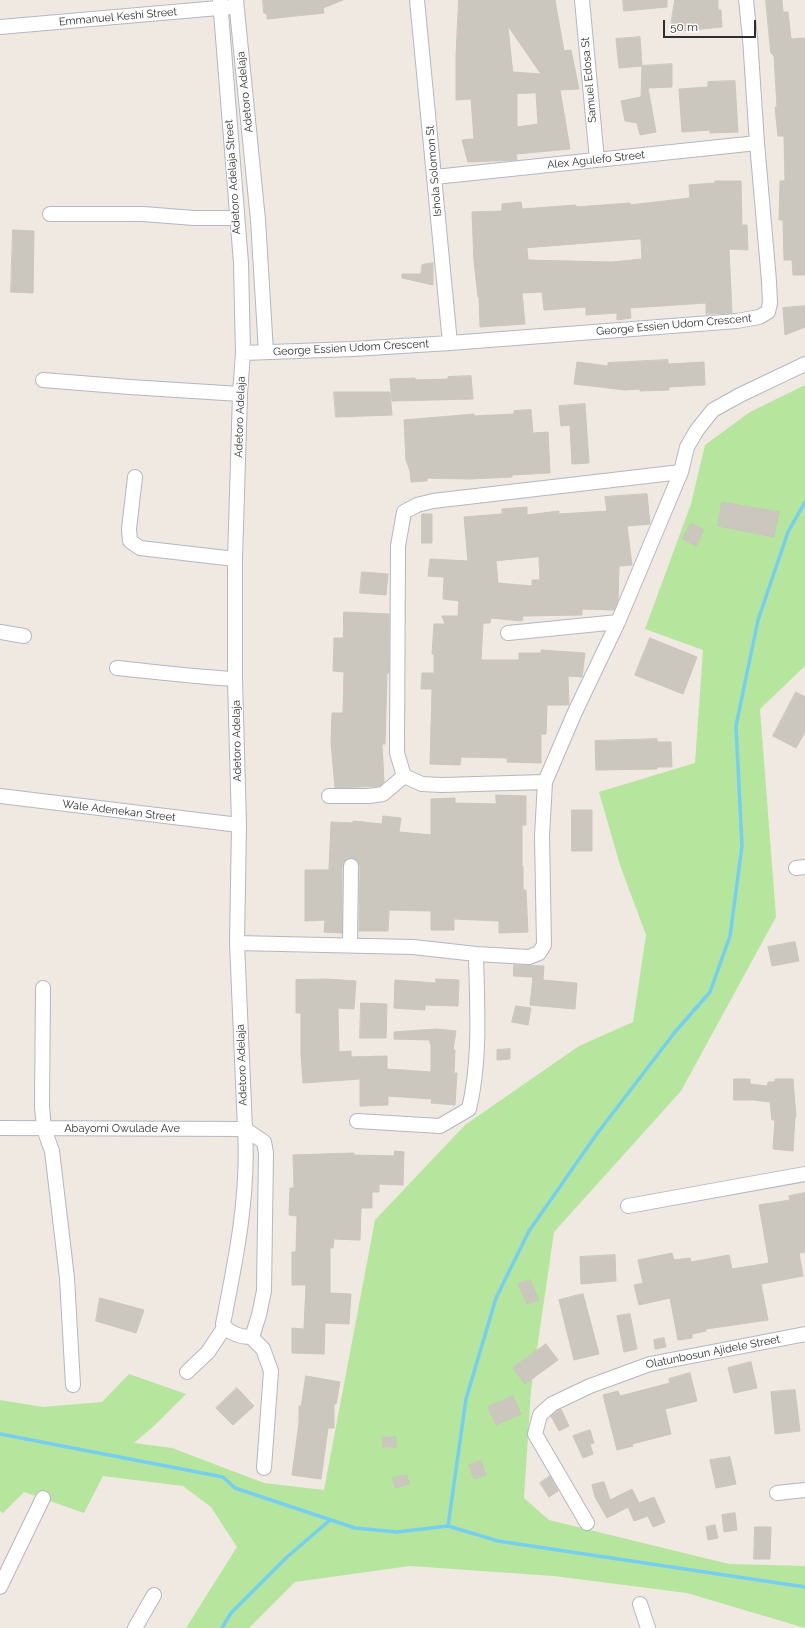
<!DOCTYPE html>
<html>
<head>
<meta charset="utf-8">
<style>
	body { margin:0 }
	#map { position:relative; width:805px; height:1628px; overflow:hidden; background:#efe9e1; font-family:Raleway,sans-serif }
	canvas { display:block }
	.scale { position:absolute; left:663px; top:20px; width:93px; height:18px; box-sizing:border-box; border:2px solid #2e2e2e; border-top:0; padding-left:5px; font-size:12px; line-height:14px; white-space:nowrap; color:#2e2e2e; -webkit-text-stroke:3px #fff; paint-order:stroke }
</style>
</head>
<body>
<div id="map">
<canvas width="805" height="1628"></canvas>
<div class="scale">50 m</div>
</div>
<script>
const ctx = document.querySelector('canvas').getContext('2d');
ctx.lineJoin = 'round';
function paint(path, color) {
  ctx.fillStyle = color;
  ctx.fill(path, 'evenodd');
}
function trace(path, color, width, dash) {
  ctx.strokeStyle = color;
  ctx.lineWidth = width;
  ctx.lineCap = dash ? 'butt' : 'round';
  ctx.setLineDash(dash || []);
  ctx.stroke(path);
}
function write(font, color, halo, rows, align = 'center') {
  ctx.font = font + ' Raleway,sans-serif';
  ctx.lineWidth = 3;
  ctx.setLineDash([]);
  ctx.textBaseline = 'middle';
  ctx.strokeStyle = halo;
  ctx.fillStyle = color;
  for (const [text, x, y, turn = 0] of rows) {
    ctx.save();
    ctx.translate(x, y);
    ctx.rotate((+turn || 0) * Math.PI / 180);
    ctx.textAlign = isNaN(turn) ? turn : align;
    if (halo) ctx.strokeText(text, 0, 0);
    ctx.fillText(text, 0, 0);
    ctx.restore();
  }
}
const green = new Path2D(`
	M805,385V666L760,709L776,917L681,1091L554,1232L531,1390L524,1498L549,1520L729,1564L805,1566V1628L687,1593L554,1576L410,1566L295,1582L249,1628H186L237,1547L211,1507L183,1486L103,1476L84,1513L24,1492L3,1513L0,1511V1400L43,1407L102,1402L129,1374L186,1394L155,1425L134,1443L172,1448L264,1483L324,1490L375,1220L465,1125L579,1046L633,1022L646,935L620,865L599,792L695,763L703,650L645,629L691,504L705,445L750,412Z`);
const stream = new Path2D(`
	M805,502L788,532L758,620L736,726L742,846L730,936L710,992L675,1032L596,1135L529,1231L496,1298L466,1399L448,1526L498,1541L805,1587
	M0,1434L223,1477L235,1488L355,1528L397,1532L448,1526
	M222,1628L231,1613L286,1558L330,1520`);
const building = new Path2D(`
	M263,0H343L323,8L324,13L267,19V14L264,13Z
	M459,0H555L564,51L571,50L579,89L560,90L570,149L516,154L517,160L468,162L462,140L474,139L471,99L456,100V56ZM508,26L541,74L513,72ZM536,93L538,124L517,127V94Z
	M623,0H667V7L624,11Z
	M675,0H718V10H721L722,27L670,32Z
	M766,0H782L783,12H788L791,39L805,38V275H793L792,260H784L783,220H779L780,181H785L784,136H778L775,107H777L774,56L771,53Z
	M640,37L642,66L619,68L616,39Z
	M672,64V87L648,88L656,132L640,135L637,123L625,121L621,101L641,97L642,66Z
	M735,81L738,132L710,133V130L682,132L679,89L708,87V82Z
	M715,181H741L742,225H747L748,250L729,249L732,313L706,314V303L630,308L631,318L617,320V313L586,315V307L544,310L542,292L522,293L525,324L480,327L479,297H478L474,261L472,212L502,211V204L521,202L522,209L576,205V207L630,203V205L690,198L689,185L715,183ZM641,239L642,259L612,262L528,260L527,248Z
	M13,230L34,231L33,293L11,292Z
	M433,263V285L402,278V274H421L422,265Z
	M805,306V327L785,335L783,308Z
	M668,360V364L704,362L705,385L669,387V390L640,391V389L625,390L574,384L577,362L608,366V363Z
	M471,376L473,399L392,401L390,379L415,378L416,380L448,379V377Z
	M334,392H390L392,415L336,417Z
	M585,404L589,463L572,464L570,425L561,426L559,406Z
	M531,410L533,433L548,432L550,473L512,475V477L469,479L427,478V481L411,482L410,471L406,460L404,420L474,414V416L514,414V411Z
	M647,494L650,524L627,526L632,565L619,566L618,601L614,610L582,609V615L523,616L522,621L491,618L490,623H483L481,660H519V653H541V650L585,653L582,677L568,676L569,705H547L546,734H541V763L507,762V758L461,757L460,765L430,764L432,689H421L422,673H434V654H432L434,624H445L442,616H458L459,601L443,599L444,577L428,576L430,559L468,561L464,517L502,514V509L527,507V515L559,511V514L607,511L605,497ZM539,557L540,580H532V586L498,583L496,561Z
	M722,502L779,512L774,537L718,526Z
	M422,514H432V543H422Z
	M691,523L704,530L696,546L683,539Z
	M362,572L388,574L386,595L360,593Z
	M344,612L389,614V673H387L385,744H382L384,782L380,786L335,788L331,742L332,713H343L344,672L333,671L334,638H343Z
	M650,638L697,657L683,694L635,675Z
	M796,692L805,697V732L796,748L773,736Z
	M657,739V742H671L672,767H657V769L596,770L595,741Z
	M496,795L526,796V825H522V866H523V890H526L528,932L499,933V921L454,919V930H431V911L389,910L388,931H359L360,866L358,862L352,858L347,859L342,866V933L324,932L325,920L305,921V870H329L331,822L353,823V821L382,824L383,816L401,818L399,832L431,835V799L455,798V803L496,804Z
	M572,810H592V851H572Z
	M795,942L799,961L772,966L768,947Z
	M514,965L544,966L543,980L577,983L575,1009L530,1005L533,977L514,976Z
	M326,979L356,981L354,1009L338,1008L339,1052L351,1051V1057L387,1056V1069L431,1072V1044H430V1040L394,1039V1032L436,1029L456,1031L453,1050H455L454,1073H457L455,1105L431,1103L432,1099L388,1096V1105L360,1106V1079L303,1083L301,1055V1013H296V980Z
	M436,979L459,980L458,1006L425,1005V1010L394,1008L395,980L436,983Z
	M361,1003L387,1004L386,1038H360Z
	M516,1006L531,1008L528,1025L512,1022Z
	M510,1049V1059L497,1060V1050Z
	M734,1079H750V1084L767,1086L768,1082H775V1079H793L796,1117H795L793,1151L773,1149L775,1120H772L770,1102L754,1100H734Z
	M395,1151L404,1152L403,1185L379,1184V1192H372V1208H361L360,1240L334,1239L333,1248H330V1293L351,1294L349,1324L325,1323L324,1354L292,1353V1328L304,1329L306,1285H292V1252H296L297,1216L289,1215L290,1188H294L293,1155L354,1153V1155L394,1156Z
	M805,1193V1252L799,1253L803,1276L761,1284L768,1320L706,1329V1331L692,1334V1338L678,1340L670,1298L639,1305L634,1285L643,1283L638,1260L672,1253L674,1260L690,1258L691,1262L729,1255L732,1269L769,1263L759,1205L790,1200L789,1196Z
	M615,1255L616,1281L581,1284L580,1257Z
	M530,1280L539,1300L527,1304L518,1284Z
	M583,1294L599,1354L574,1360L559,1300Z
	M100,1298L144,1310L136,1333L96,1321Z
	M630,1314L637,1349L624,1352L617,1316Z
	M664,1338L666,1347L655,1349L654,1340Z
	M546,1344L558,1360L525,1384L513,1368Z
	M751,1362L757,1388L734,1393L728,1368Z
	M690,1373L697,1401L665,1409L671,1434L632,1444L633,1446L617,1450L603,1395L618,1391L620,1396L670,1383L669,1379Z
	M306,1376L340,1382L336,1404H334V1428H328L321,1479L292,1475L299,1423V1406H301Z
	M237,1388L254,1406L233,1425L216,1408Z
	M795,1390L800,1431L775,1434L771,1392Z
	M513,1396L521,1414L496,1425L488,1407Z
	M561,1409L569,1426L559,1431L551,1416Z
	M590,1430L594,1443L590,1444L593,1454L583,1458L573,1436Z
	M383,1437H396V1447H383Z
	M730,1457L736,1484L716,1488L710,1460Z
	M481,1461L486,1475L474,1479L469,1465Z
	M407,1475L409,1484L395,1488L393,1478Z
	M550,1476L558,1491L549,1497L540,1483Z
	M604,1482L610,1500L632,1489L639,1503L654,1497L665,1522L653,1527L648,1516L634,1521L628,1507L607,1518L595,1497L592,1485Z
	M735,1513L737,1530L724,1532L722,1515Z
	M715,1525L718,1538L708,1540L706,1527Z
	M755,1527H771L770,1559H754Z`);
const street = new Path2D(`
	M220,0L241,263L243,353L240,394L235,559V679L239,825L237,943L245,1129C249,1195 236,1259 223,1324C226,1332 247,1341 253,1334L259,1315L264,1291L266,1153L264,1142L245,1129
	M236,0L258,220L266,352
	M417,0L450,343
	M582,0L597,160
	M0,27L230,7
	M435,177L757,143
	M50,214H143L194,218H236
	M243,353L353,349L450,343L737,321L759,317L768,312L770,303L769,281L757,143L750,38L746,0
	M43,380L130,387L240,394
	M135,477L129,529L130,541L140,548L235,559
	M0,632L24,636
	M508,633L618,622
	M117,668C157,672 196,677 235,679
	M545,782L442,785L422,784L404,776L397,753L398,546L404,512L417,505L433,501L681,472L687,447L697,430L713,410L740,395L805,364
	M0,796L239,825
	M329,796H369L383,794L404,776
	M796,868L805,867
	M237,943L413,947L476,954L529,957L539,953L544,945L542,836L545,782L575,712L618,622L681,472
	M350,945L351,866
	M43,988L42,1106L44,1129L52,1151L67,1278L73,1385
	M357,1121L440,1126L469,1109C481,1058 477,1006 476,954
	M0,1128L245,1129
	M628,1206L805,1174
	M251,1337L263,1349L271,1371L264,1468
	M187,1372L208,1352L224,1328
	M777,1493L805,1490
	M587,1523L535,1434L540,1415L552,1404L590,1386L650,1364L805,1334
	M0,1587L43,1498
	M640,1604L648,1628
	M135,1628L154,1595`);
const streetNames = [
	["Emmanuel Keshi Street",118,17,-5],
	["Samuel Edosa St",589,80,-95],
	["Adetoro Adelaja",245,92,-96],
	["Alex Agulefo Street",596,160,-6],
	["Ishola Solomon St",434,171,-95],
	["Adetoro Adelaja Street",233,177,-94],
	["George Essien Udom Crescent",674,325,-5],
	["George Essien Udom Crescent",351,348,-3],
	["Adetoro Adelaja",240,417,-88],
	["Adetoro Adelaja",237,741,-91],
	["Wale Adenekan Street",119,811,7],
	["Adetoro Adelaja",242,1065,-92],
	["Abayomi Owulade Ave",122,1129],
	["Olatunbosun Ajidele Street",713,1352,-11]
];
paint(green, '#b6e59e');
trace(stream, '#75cff0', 3.5);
paint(building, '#cbc7bf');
trace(building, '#cbc5ba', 1);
trace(street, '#b4b7c1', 16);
trace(street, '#fff', 14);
write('11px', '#2e2e2e', '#fff', streetNames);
</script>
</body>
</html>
